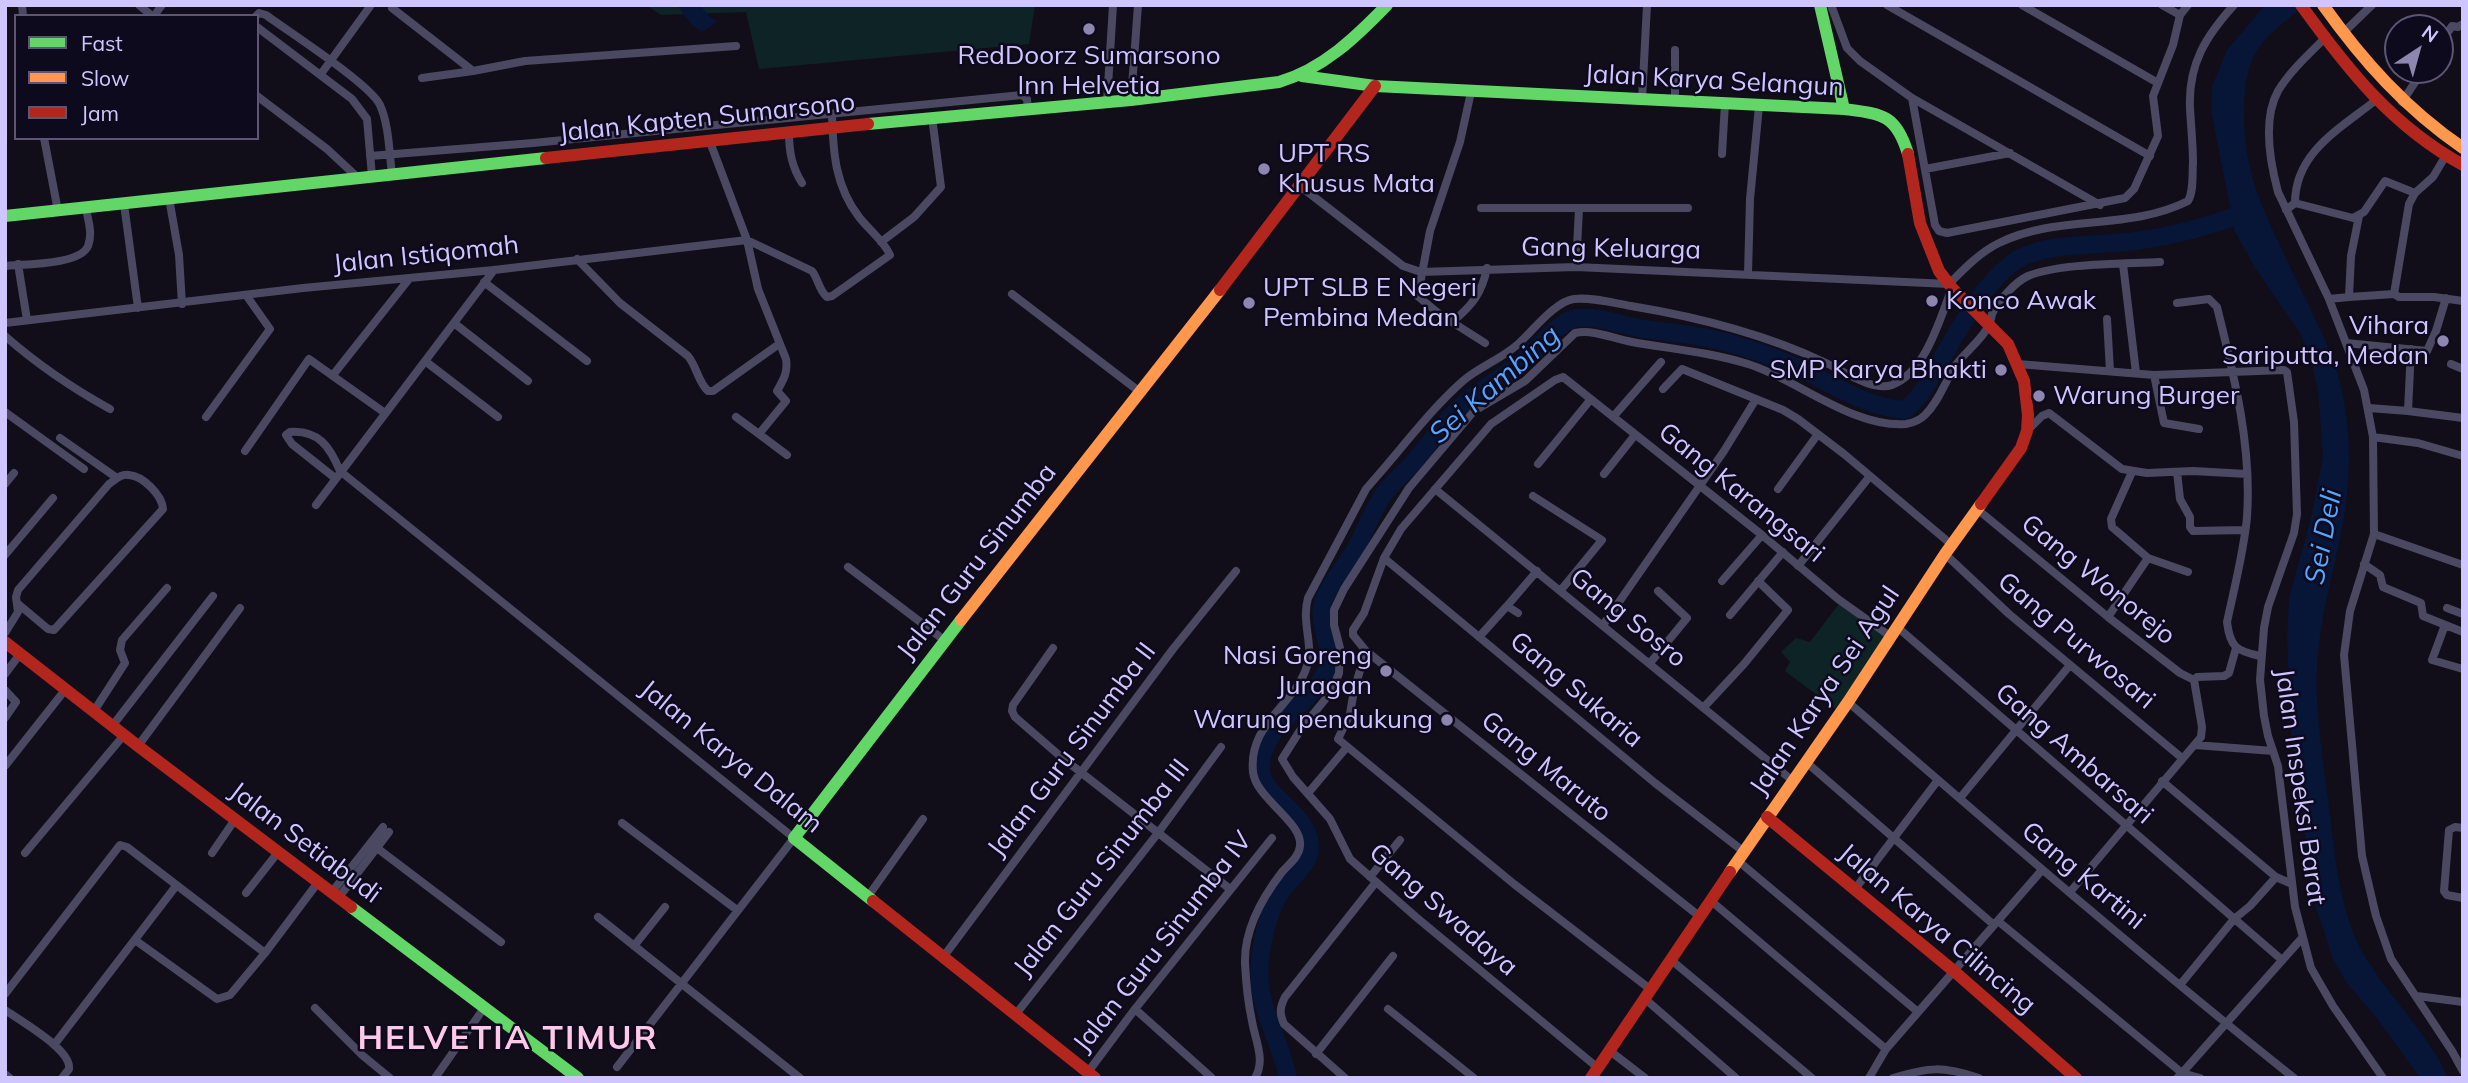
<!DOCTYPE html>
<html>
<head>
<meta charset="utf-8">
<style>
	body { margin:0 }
	#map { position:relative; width:2468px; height:1083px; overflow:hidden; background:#110e19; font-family:Mulish,sans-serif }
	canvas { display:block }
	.frame { position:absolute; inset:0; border:7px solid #d0c6ff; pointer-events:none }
	.legend { position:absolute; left:14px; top:14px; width:245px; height:126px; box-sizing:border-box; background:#0e0a1d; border:2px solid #5c5577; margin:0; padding:9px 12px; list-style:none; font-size:21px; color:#d0c6ff }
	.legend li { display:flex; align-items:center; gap:14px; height:35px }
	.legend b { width:35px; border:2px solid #5c5577 }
	.north { position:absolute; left:2384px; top:14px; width:70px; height:70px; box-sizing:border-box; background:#0e0a1d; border:2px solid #5c5577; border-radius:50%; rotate:36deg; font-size:19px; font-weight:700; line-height:28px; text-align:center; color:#d0c6ff }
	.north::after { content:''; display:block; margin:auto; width:24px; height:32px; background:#8d86ae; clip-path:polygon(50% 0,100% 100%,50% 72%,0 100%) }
</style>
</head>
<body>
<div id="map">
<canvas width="2468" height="1083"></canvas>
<div class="frame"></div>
<ul class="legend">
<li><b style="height:9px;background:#63d668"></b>Fast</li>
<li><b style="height:9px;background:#ff974d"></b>Slow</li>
<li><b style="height:9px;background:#b3261e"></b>Jam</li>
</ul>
<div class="north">N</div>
</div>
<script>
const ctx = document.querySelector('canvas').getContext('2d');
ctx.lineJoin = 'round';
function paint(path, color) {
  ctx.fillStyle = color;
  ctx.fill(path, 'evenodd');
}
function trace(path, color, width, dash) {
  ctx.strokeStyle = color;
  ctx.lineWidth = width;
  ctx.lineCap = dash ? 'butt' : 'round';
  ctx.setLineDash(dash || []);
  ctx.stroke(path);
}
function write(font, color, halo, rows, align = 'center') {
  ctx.font = font + ' Mulish,sans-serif';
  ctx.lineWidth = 5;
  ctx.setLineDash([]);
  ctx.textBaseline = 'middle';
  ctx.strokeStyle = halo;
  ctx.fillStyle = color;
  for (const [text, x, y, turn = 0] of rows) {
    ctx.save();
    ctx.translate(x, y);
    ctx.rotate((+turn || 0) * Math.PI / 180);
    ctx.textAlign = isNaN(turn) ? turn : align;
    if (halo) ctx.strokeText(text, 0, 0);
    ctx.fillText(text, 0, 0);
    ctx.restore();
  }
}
const green = new Path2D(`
	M646,5H1035L1029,44L759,69L746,12L661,15Z
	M1839,604L1885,637L1837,710L1785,671L1790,662L1781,652L1796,638L1810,642Z`);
const water = new Path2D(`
	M677,5H701L705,12L717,22L702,32L692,25Z
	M2265,5H2305C2289,18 2270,32 2258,49C2235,83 2244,159 2258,195C2280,252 2311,305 2334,361C2350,411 2353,465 2344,518C2335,568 2319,618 2317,669C2315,709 2322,751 2327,791C2334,843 2337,909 2364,955C2389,997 2429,1034 2448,1078H2420L2379,1021L2346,982L2333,959L2313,898L2291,732L2287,637L2289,598L2310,522L2323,457L2318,391L2310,355L2300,333L2255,268L2235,232L2211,111L2212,86L2227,50Z`);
const river = new Path2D(`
	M1288,1078C1283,1053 1271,1030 1264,1005C1254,972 1262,931 1276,900C1284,883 1310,867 1310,847C1309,809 1256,797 1261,763C1267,721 1310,706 1326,671C1335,649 1316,625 1323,602C1330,582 1346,566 1356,548C1365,531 1371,513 1382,497C1390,484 1402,475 1412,464C1430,444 1445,419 1466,402C1486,386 1508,373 1528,357C1542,345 1558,321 1577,318C1596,316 1615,323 1634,327C1652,331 1672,332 1690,335C1726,340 1761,352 1794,366C1831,382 1863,407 1905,410C1921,398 1929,380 1939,363C1960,328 1979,290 2011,264C2040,241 2101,246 2136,241C2173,236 2210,226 2245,213`);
const street = new Path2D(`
	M22,5L23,16
	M139,5L152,16
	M1831,5L1847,48L1860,61L1912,98L2100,205
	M1887,5L2150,156
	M2022,5L2158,83
	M2162,5L2180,15
	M392,8L473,71L525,61L736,46
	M154,16L162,5
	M256,16L259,13L266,15C289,32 370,84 380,105C389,125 389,151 392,174
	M257,27L352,99L367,119L372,176
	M2343,33L2372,5
	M2325,38C2309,54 2290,71 2278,91C2262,120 2270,162 2278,192L2329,299L2364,390L2373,437L2374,534L2350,611L2344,655L2362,856L2376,916L2391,959L2452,1051L2463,1071
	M2440,44L2452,26L2458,27L2463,24
	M1675,50V101
	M321,74L371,5
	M422,78L473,71
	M1471,92L1460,142L1430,231L1421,279L1412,288L1415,294L1448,321L1452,322C1472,306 1482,293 1487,268
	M257,96L327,149L356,176
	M1912,98L1935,225L1939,231L1947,233L2125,198L2134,189L2158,136L2153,96L2173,45L2180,15L2188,5
	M1131,100L1138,5
	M1642,100L1647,5
	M1107,102L1113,5
	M2402,102L2423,70
	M789,133C789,152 792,167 802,183
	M44,138L58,211
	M710,142L747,240L758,289L786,359C788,372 784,379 777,391L786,401L759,434L787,455
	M1722,154L1725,103
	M370,156L533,143L1022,95L1027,99L1028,111
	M1925,169L2010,153
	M1300,186L1403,266L1421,272L1576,267L1949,284C1963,270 1980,252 1999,243C2057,214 2129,231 2188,201C2194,191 2192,175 2193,163C2193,145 2191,127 2190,108C2188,64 2206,36 2234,5
	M169,198L179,255L182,304
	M2295,203L2353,218L2364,212L2385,181L2415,193
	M124,204L138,308
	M1481,208H1688
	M2286,210L2295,203C2295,152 2341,128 2376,100
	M881,242L914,217L941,187L932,117
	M577,259L620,303L688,356C697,367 698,382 708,391H713L779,344
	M18,264L27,320
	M2123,264L2136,373
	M5,266C25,264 80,265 88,246C93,233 88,221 86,208
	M1576,267L1579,209
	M1748,274L1750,199L1759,106
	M484,282L587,361
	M1012,294L1140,392
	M2394,294L2409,204L2415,193L2433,177L2445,157
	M2349,297L2394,294L2399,297H2434L2463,301
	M2329,299L2349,297L2351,256L2359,216
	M2177,303L2209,299L2217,307C2234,375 2252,446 2247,517C2244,551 2234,589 2227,622C2230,647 2236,651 2260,656
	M2107,319L2110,371
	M1452,322L1485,343
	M5,323L303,288L494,270L747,240L812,271C818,278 819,291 827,297L832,296L890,255C884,241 869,230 859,217C835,186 833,152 832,114
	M454,323L528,381
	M5,336C38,365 72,388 110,409
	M2346,343L2427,351L2436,331L2446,298
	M425,361L498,417
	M2018,364L2154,375L2284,370L2287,372L2294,422L2297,514L2294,533L2268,607L2264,628L2260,680L2264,716L2268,736L2278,766L2295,907L2311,968L2333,1006L2383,1078
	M2451,364L2463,369
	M333,375L409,279
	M2154,375L2164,423L2199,429
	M1663,389L1682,369L1783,410L1798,419L1844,454L1952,545
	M2369,408L2408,411L2463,418
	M2408,411L2411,349
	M5,412L84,469
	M206,417L270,329L246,295
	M736,417L759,434
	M1613,417L1661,362
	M2028,430L2042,416L2049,413L2122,469L2147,473L2193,471L2247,474
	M2373,437L2418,443L2463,456
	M60,438L117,478
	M245,451L309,359L385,413
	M1538,464L1591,399
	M2132,472L2111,519L2112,527L2148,558L2188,572
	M2177,472L2180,499L2190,517V527L2193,531L2244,530
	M1604,474L1635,435
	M335,478L292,444L286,435L290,432C319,430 330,447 340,471L794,838L617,1067
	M5,484L14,473
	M1435,489L1793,781
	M1778,489L1818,434
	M1533,496L1602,540L1561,590
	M316,505L494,270
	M1977,509L2108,617L2180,673L2194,680
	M2374,534L2463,565
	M1945,554L2009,614L2182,758
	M5,555L53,498
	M1384,558L1655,783L1743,851
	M2364,564L2380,575L2383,587L2421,603L2423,616L2463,632
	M1798,566L1870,476
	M848,567L944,640
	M1722,581L1762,535
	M1507,606L1537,571
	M2447,608L2463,614
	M1730,615L1783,552
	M2108,617L2148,558
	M1603,625L1724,451L1756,399
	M2445,625L2432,660L2463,669
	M1896,626L2282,960
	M5,633L18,612L16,597L18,590L109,484C115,480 121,473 129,475C143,476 162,495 163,509L54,630L48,629L17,603
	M1479,637L1507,606L1518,613
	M1053,648L1013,705L1012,711L1015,717L1060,756L1230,889
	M1366,651L1354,690L1350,714L1338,739L1514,884L1650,989
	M1650,663L1687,618L1658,591
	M5,674L20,654
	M2194,680L2197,677L2224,676L2229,673L2236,648
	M5,690L16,702L5,718
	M1848,702C1995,829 2142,957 2294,1078
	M1704,707L1744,664L1788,610L1758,581
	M94,711L125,663L120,650L122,640L167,588
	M113,725L213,596
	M2195,745L2273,751
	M138,746L240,608
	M1806,762L1994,925
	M5,766L65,690
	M2162,781L2276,877L2292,884
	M1309,792L1347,747
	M1960,798L2070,665
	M622,823L737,910
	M2463,828L2455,827L2449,830L2444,891L2447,895L2463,898
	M377,848L501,942
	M25,853L124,735
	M212,853L236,818
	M1737,860L1918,1012
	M1370,877L1400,840
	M1855,889L1938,780
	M332,892L383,827
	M2070,892L2201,737L2202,727L2194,680
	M246,893L279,851
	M869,895L923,819
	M339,897L389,832
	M1710,900L1886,1049
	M1699,916L1366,651L1353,635V630L1364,613L1384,558L1401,529L1491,424L1555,380L1563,377L1762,535L1838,599L1890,636
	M598,917L800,1078
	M1998,921L2182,1073L2302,938
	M135,940L217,999L230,995L265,953
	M634,946L665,907
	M944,956L1173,649L1236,571
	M1670,959L1812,1078
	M2180,985L2234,919L2250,906L2276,877
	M5,994L120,845L127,847L265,953L319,881
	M2417,996L2463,1002
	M1644,998L1736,1078
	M315,1008L362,1055L390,1078
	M1135,1009L1212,1078
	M1388,1009L1474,1078
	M5,1010C21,1021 72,1050 69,1069L62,1078
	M1016,1014L1158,833L1221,747
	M54,1045L176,886
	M1610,1051L1645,1078
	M1316,1054L1393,956
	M1598,1068L1416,917L1350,859L1330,819L1293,777L1282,759L1301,729L1332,691L1339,673L1340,648L1334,625V610L1344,589L1409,488L1474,411L1525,381L1575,333C1594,329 1614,339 1632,342C1671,349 1710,352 1748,364C1797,379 1852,428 1906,424C1912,423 1920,420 1925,415C1939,401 1945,382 1955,366C1965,352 1982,340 1989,325C1991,321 1991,318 1992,314C1998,301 2015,282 2028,276C2059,263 2126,264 2160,262
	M1088,1072L1135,1009L1272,838
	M5,1074L10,1078
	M435,1078L484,1008
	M1255,1078C1266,1060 1255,1040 1252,1021C1248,1003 1246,982 1245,963C1244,929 1262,898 1282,872C1289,864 1299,857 1300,846C1303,822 1256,799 1253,772C1248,723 1295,705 1307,666C1314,645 1301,622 1308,598L1366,489L1379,474C1406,443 1433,407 1464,380C1481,366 1501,359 1517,345C1531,333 1555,301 1574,299C1592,297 1613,303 1631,306C1698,317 1762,333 1824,362C1842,370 1872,392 1892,385C1926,372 1940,318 1952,288
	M1345,1078L1284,1024C1279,1013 1280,1007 1285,997L1376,882
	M1869,1078L1886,1049L2042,870
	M1893,1078C1930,1067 1942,1066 1979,1078
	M2177,1078L2182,1073L2200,1078`);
const fast = new Path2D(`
	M1820,5L1844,109
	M1302,76L1375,86L1844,109C1882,114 1896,114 1908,154
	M868,124L1131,100L1279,82C1323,69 1356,37 1387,5
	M5,216L546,158
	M873,901L794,838L961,620
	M351,907L578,1078`);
const slow = new Path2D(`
	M2323,5C2363,61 2406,109 2463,148
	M961,620L1220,290
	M1730,872L1848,702L1945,554L1981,504`);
const jam = new Path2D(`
	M2301,5C2348,70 2392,126 2463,165
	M1908,154L1920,223L1939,271L1952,288L2008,344L2024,381L2028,415L2027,431L2021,448L1981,504
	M546,158L868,124
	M1220,290L1375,86
	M5,642L138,746L351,907
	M1767,817L1955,972L2076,1078
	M873,901L1095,1078
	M1591,1078L1730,872`);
const markers = [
	[1089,29,7,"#8d86ae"],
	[1264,169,7,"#8d86ae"],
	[1932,301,7,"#8d86ae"],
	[1249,303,7,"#8d86ae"],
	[2443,341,7,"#8d86ae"],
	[2001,370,7,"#8d86ae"],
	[2039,396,7,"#8d86ae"],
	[1386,671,7,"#8d86ae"],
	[1447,720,7,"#8d86ae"]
];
const poiNames = [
	["RedDoorz Sumarsono",1089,56,"center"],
	["Inn Helvetia",1089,86,"center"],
	["UPT RS",1278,154],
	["Khusus Mata",1278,184],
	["UPT SLB E Negeri",1263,288],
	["Pembina Medan",1263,318],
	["Konco Awak",1946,301],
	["Vihara",2429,326,"right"],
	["Sariputta, Medan",2429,356,"right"],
	["SMP Karya Bhakti",1987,370,"right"],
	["Warung Burger",2053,396],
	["Nasi Goreng",1372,656,"right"],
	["Juragan",1372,686,"right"],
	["Warung pendukung",1433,720,"right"]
];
const streetNames = [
	["Jalan Karya Selangun",1714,81,3],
	["Jalan Kapten Sumarsono",707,118,-6],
	["Gang Keluarga",1611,249,1],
	["Jalan Istiqomah",426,255,-6],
	["Gang Karangsari",1741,493,39],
	["Jalan Guru Sinumba",977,562,-52],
	["Gang Wonorejo",2098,580,39],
	["Gang Sosro",1628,618,39],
	["Gang Purwosari",2076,641,40],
	["Gang Sukaria",1576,690,40],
	["Jalan Karya Sei Agul",1825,691,-56],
	["Jalan Guru Sinumba II",1072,750,-53],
	["Gang Ambarsari",2074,754,41],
	["Jalan Karya Dalam",731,757,39],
	["Gang Maruto",1546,767,39],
	["Jalan Inspeksi Barat",2300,787,82],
	["Jalan Setiabudi",305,843,37],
	["Jalan Guru Sinumba III",1102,868,-52],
	["Gang Kartini",2083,876,40],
	["Gang Swadaya",1443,910,41],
	["Jalan Karya Cilincing",1937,929,40],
	["Jalan Guru Sinumba IV",1163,942,-52]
];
const waterNames = [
	["Sei Kambing",1495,385,-41],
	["Sei Deli",2324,537,-79]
];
const districtNames = [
	["HELVETIA TIMUR",508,1039]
];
paint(green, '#0e2325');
paint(water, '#071537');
trace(river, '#071537', 18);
trace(street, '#4b4962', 8);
trace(fast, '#63d668', 12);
trace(slow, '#ff974d', 12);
trace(jam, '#b3261e', 12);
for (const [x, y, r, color] of markers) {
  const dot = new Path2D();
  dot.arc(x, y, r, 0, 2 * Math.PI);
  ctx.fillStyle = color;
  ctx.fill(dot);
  trace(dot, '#0e0a1d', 2.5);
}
write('26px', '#d0c6ff', '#0e0a1d', poiNames, 'left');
write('26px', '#d0c6ff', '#0e0a1d', streetNames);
write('italic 28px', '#54a6ff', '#0e0a1d', waterNames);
ctx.letterSpacing = '2px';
write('bold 33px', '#ffc8e8', '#0e0a1d', districtNames);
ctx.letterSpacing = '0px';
</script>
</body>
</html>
